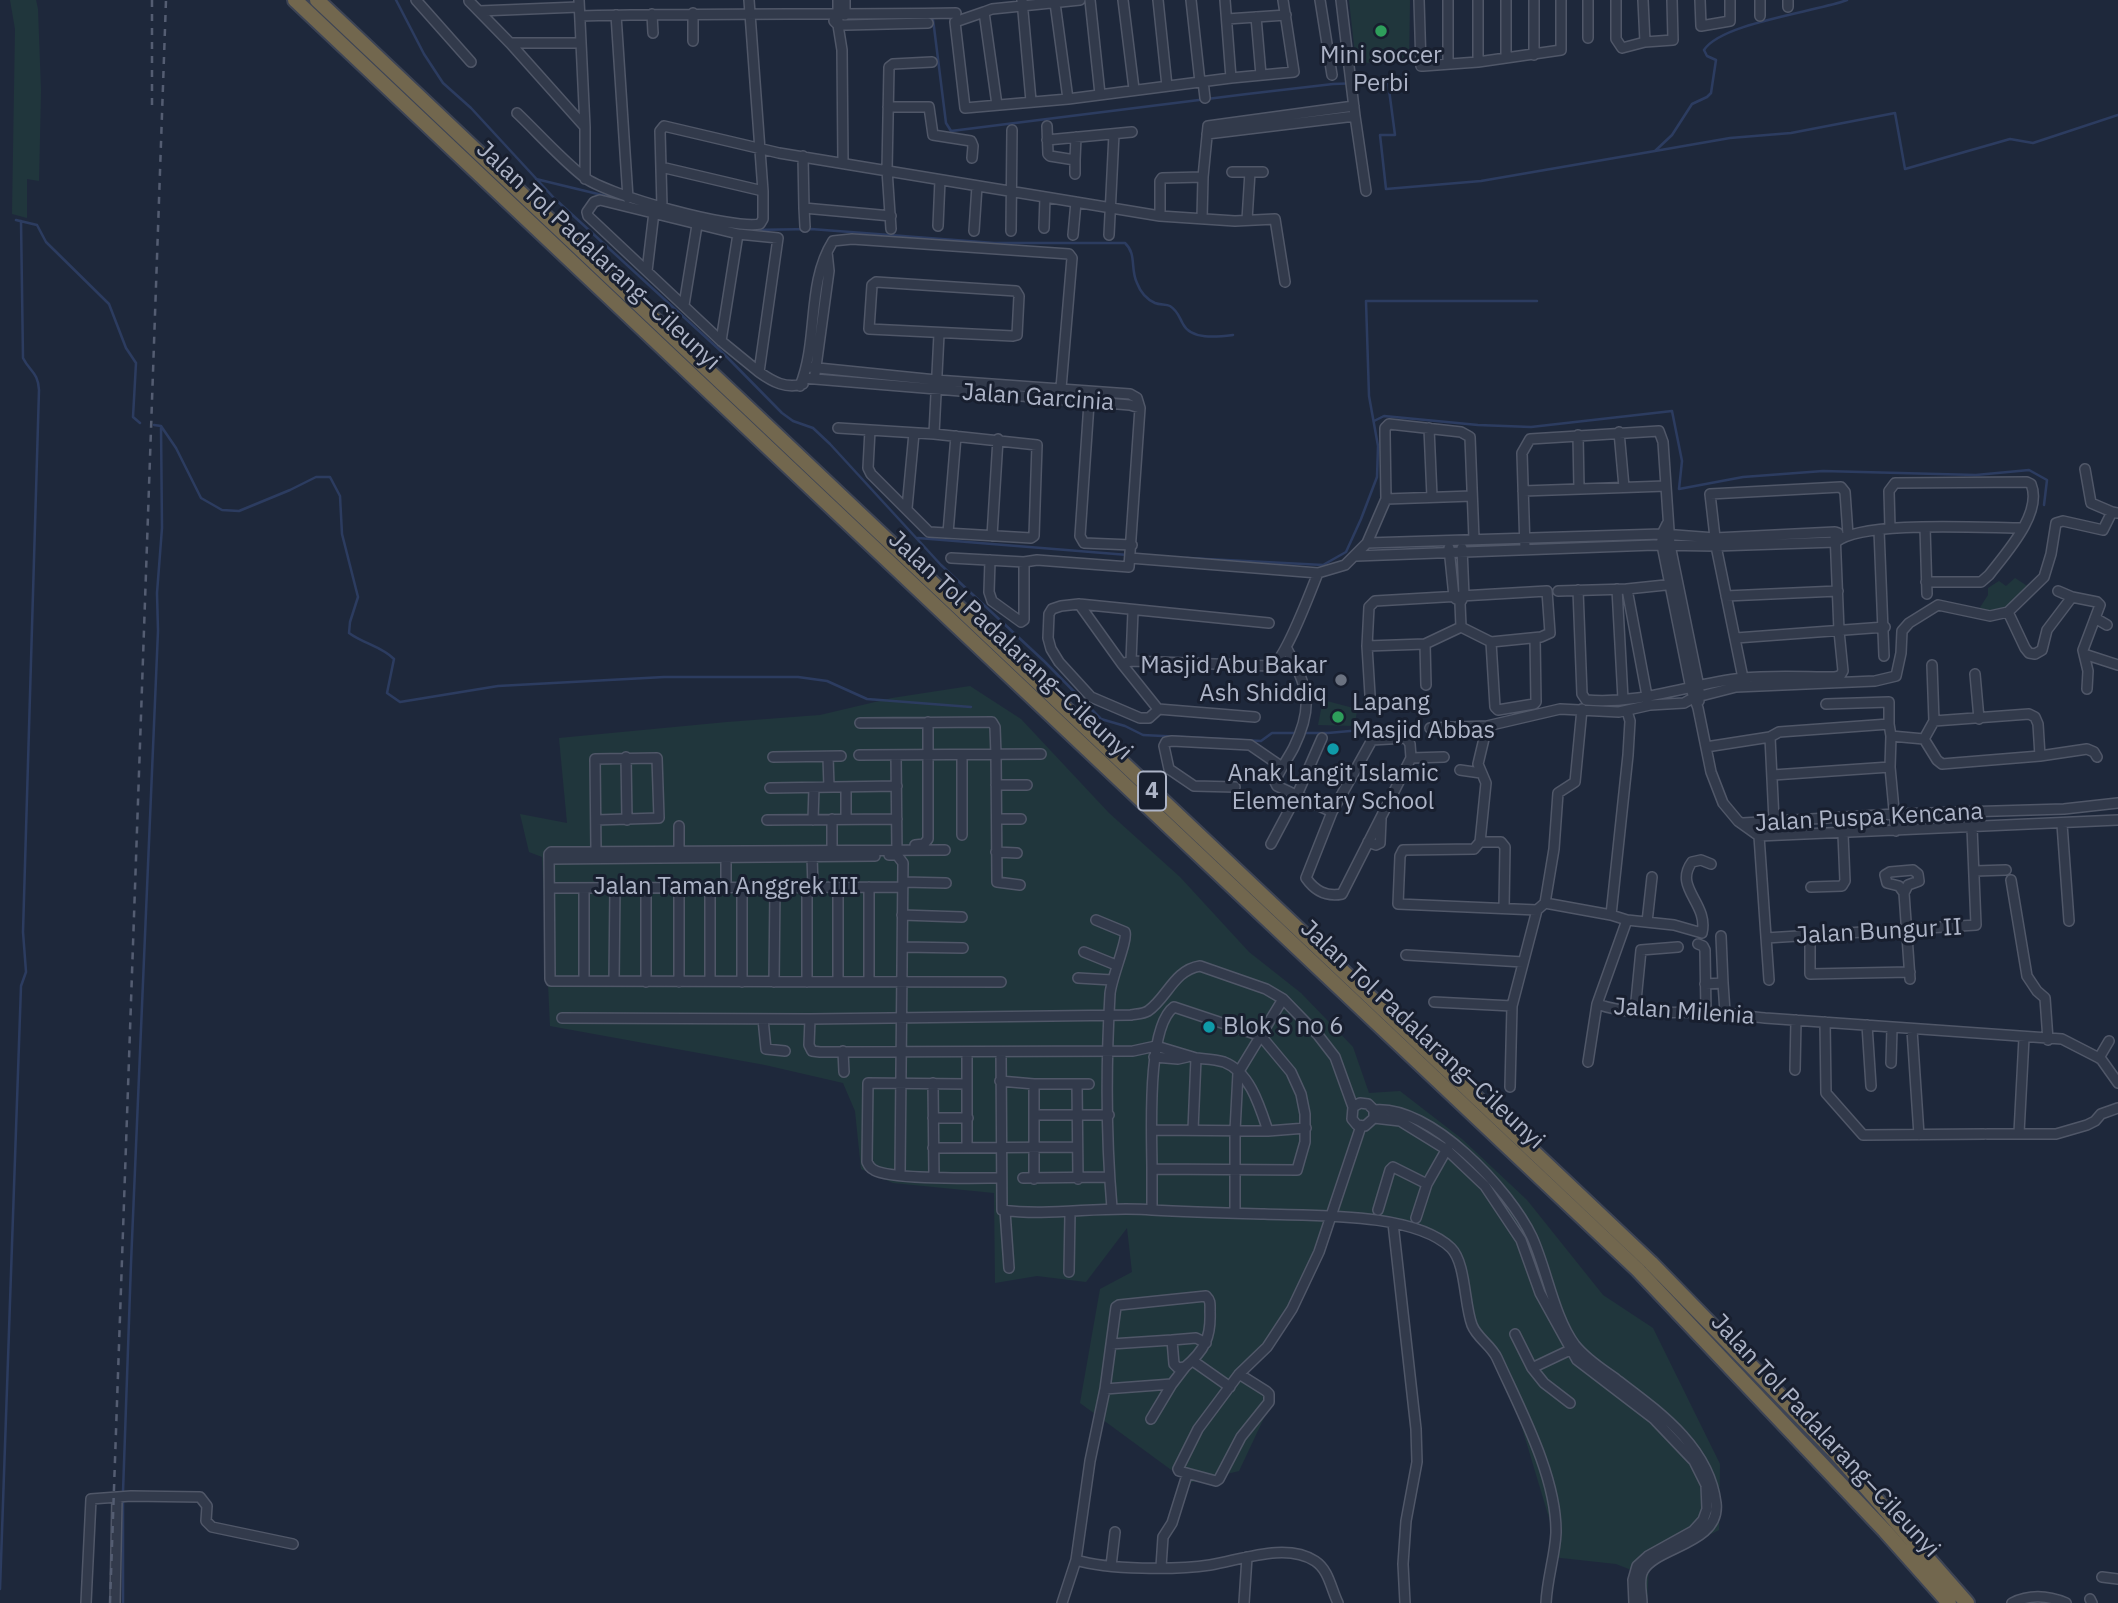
<!DOCTYPE html>
<html>
<head>
<meta charset="utf-8">
<style>
	body { margin:0 }
	canvas { display:block; background:#1e283b }
</style>
</head>
<body>
<canvas width="2118" height="1603"></canvas>
<script>
const ctx = document.querySelector('canvas').getContext('2d');
ctx.lineJoin = 'round';
function paint(path, color) {
  ctx.fillStyle = color;
  ctx.fill(path, 'evenodd');
}
function trace(path, color, width, dash) {
  ctx.strokeStyle = color;
  ctx.lineWidth = width;
  ctx.lineCap = dash ? 'butt' : 'round';
  ctx.setLineDash(dash || []);
  ctx.stroke(path);
}
function write(font, color, halo, rows, align = 'center') {
  ctx.font = font + ' "IBM Plex Sans",sans-serif';
  ctx.lineWidth = 6;
  ctx.setLineDash([]);
  ctx.textBaseline = 'middle';
  ctx.strokeStyle = halo;
  ctx.fillStyle = color;
  for (const [text, x, y, turn = 0] of rows) {
    ctx.save();
    ctx.translate(x, y);
    ctx.rotate((+turn || 0) * Math.PI / 180);
    ctx.textAlign = isNaN(turn) ? turn : align;
    if (halo) ctx.strokeText(text, 0, 0);
    ctx.fillText(text, 0, 0);
    ctx.restore();
  }
}
const green = new Path2D(`
	M10,0H36L38,9L41,91L39,181L27,179V218L12,214L15,29Z
	M1349,0H1410L1409,62L1356,63Z
	M2015,578L2032,589C2018,600 1998,618 1979,609L1988,595V588L1999,581L2006,586Z
	M970,686L1021,719L1109,813L1180,877L1249,952L1301,993L1353,1047L1369,1093L1400,1091L1462,1139L1527,1200L1603,1295L1653,1328L1720,1464L1719,1530L1649,1565L1647,1603H1635L1634,1571L1616,1564L1552,1557L1555,1538L1511,1391L1473,1328L1458,1256L1416,1230L1348,1218L1330,1225L1294,1310L1243,1372L1253,1379L1271,1403L1239,1471L1189,1483L1080,1403L1100,1289L1132,1272L1127,1228L1086,1282L1037,1276L995,1283L994,1193L893,1183L861,1169L855,1111L843,1083L765,1065L550,1026L542,857L529,852L520,814L567,823L559,738L727,722L820,715L892,698Z
	M1323,700L1357,709L1355,726L1318,725Z`);
const stream = new Path2D(`
	M396,0L424,54L443,83L471,108L554,198L723,353L782,413L793,421L813,428L830,444L941,565L1045,662L1101,719L1125,726L1143,735L1261,741L1272,733H1328L1361,730
	M925,19L933,20L934,27L946,123L951,131L1247,94L1333,84L1388,82L1395,135H1380L1386,189L1481,181L1655,151L1672,135L1692,104L1707,97L1711,93L1716,60L1707,56L1704,50C1721,23 1815,12 1847,0
	M1655,151L1730,138L1791,133L1895,113L1905,169L2010,139L2033,143L2118,115
	M536,179L635,203
	M16,220L37,225L46,242L109,304L126,348L136,363L133,417L140,423
	M729,228L752,230L811,229L994,243H1125C1137,254 1130,269 1137,283C1140,291 1146,299 1155,303C1160,305 1166,304 1170,306C1178,311 1179,317 1183,324C1191,340 1217,337 1233,335
	M1374,421L1384,416L1478,425L1531,427L1672,411L1682,461L1679,489L1743,477L1823,471L1976,475L2029,470L2047,480L2044,505
	M154,425L161,426L176,448L201,498L222,510L239,511L290,490L316,477H330L340,496L342,534L358,597L350,622L349,633C364,644 381,646 394,659L387,693L400,702L498,686L664,677H798L827,681L867,699L971,707
	M918,538L1128,555
	M1187,558L1323,565L1346,552L1361,519L1377,477L1378,446L1369,396L1366,301H1537
	M0,1589L21,986L26,972L23,932L39,390C38,372 30,372 23,358L21,221
	M123,1603V1492L131,1263L158,631L157,593L162,528L161,426`);
const minor = new Path2D(`
	M416,0L471,62
	M579,0L585,127V179
	M838,0V25L842,50L843,162
	M1022,0L1031,101
	M1090,0L1100,94
	M1123,0L1134,89
	M1158,0L1167,86
	M1191,0L1200,82
	M1225,0L1231,78L1294,72L1283,0
	M1320,0L1332,75
	M1419,0L1421,66H1423L1478,62L1561,50V0
	M1448,0V64
	M1478,0V62
	M1506,0V58
	M1588,0V38
	M1616,0V39L1622,48L1645,42L1673,40L1672,0
	M1643,0L1645,42
	M1700,0L1701,26L1730,21V0
	M1760,0V16
	M1788,0V7
	M469,1L510,43L585,127
	M1055,3L1068,99
	M479,11L579,7
	M984,12L992,9L1080,0
	M652,14L653,33
	M616,15L628,198
	M845,15V0
	M580,16C705,13 830,15 956,13
	M1256,17L1261,75
	M1227,19L1286,15
	M834,21L838,25H846L928,23
	M693,41V13
	M510,43H581
	M1534,55V0
	M1203,81L1205,98
	M997,105L984,12L955,22L965,108L1068,99L1231,78
	M888,107H929L933,135L971,141L973,146L972,158
	M517,113C539,134 560,158 584,177C606,195 733,230 760,224L763,219V191L749,0
	M1355,116L1366,191
	M1047,126L1048,154L1050,156L1075,160L1076,137
	M1207,134L1355,116L1341,0
	M1047,140L1132,132
	M803,156L804,208L891,216
	M1075,160V174
	M661,167L763,191
	M1232,172H1263
	M600,200L738,234L778,238L759,372L721,341L588,216L587,212L594,202Z
	M662,207L660,131L664,126L779,153L1160,216L1235,221L1275,219L1285,282
	M804,208L805,227
	M1160,216V181L1162,178L1203,177
	M1202,219L1203,177L1208,126L1354,106
	M1247,220L1250,172
	M938,226L940,180
	M1044,228L1045,197
	M891,229L887,170L889,67L893,64L932,62
	M974,231L977,186
	M1011,231L1012,130
	M1073,235L1076,202
	M1109,235L1114,134
	M647,271L654,212
	M876,282L1016,291L1019,296L1017,335L1013,336L869,329L872,285Z
	M684,305L697,225
	M721,341L738,234
	M808,367L936,380L1130,394L1137,398L1140,408L1129,567L1037,560L1024,562V620L1021,622L992,601L989,592L990,560
	M759,372C773,382 786,389 803,384
	M815,374L829,271L827,252
	M803,378L1130,405L1140,408
	M800,386C819,339 806,284 833,241L852,239L1069,254L1072,258L1060,400
	M1089,403L1080,536L1084,543L1132,545
	M838,428L934,434
	M1429,428L1432,497
	M870,430L868,468L871,474L929,532L1031,538L1034,536L1037,445L934,434L939,334
	M1619,432L1624,487
	M1578,435L1579,489
	M2085,469L2091,503L2112,512
	M1523,491L1666,486
	M1386,499L1472,496
	M907,508L914,433
	M1667,524L1662,534V545L1691,689L1698,708L1711,772L1723,803L1738,821L1759,836L2118,820
	M1925,527L1927,594
	M1890,528L1889,491L1895,483L2027,482L2031,484C2043,513 2006,553 1989,575L1981,582H1926
	M1879,530L1884,656
	M948,533L956,436
	M992,536L998,439
	M1367,543L1662,534L1715,538L1835,532L1838,533
	M1449,548L1454,597L1456,599
	M1525,549L1522,453L1530,439L1659,431L1663,442L1670,545L1699,687V701
	M1356,556L1654,545L1716,546L1836,542C1862,520 1985,528 2023,528
	M951,558L1024,562
	M1130,558L1318,573L1345,565L1367,543L1386,499L1385,435V428L1389,424L1461,432L1470,437L1474,539
	M1617,589L1623,699
	M1627,589L1647,696
	M1578,590L1582,694L1586,700C1639,705 1690,684 1742,678C1772,675 1804,677 1835,677L1840,676L1843,671L1839,631L1835,532
	M1558,591L1627,589L1675,584
	M2058,591L2072,597
	M1726,596L1838,591
	M1079,604L1122,664L1131,661L1271,666C1285,661 1311,590 1318,573
	M2008,612L2025,648L2029,653L2035,654L2042,650L2047,630L2072,597L2097,602L2100,605L2083,650L2088,671L2087,689
	M2095,618L2107,625
	M1461,627L1425,644L1367,646L1369,607L1375,601L1547,591L1550,633L1541,637L1491,642
	M1461,627L1491,642L1495,707L1498,710L1534,704L1536,702L1535,638
	M1461,627L1460,603L1464,596L1462,548
	M1736,638L1885,627
	M1425,644L1426,685
	M1367,646L1370,695
	M1286,647C1307,686 1315,704 1294,747C1288,759 1279,770 1275,782L1277,786L1332,812L1306,878C1315,891 1326,897 1342,894L1411,758L1444,757
	M2084,654L2118,665
	M1131,661L1133,611
	M1122,664L1158,709L1255,717
	M1932,665L1934,721
	M1975,674L1979,719
	M1743,678L1716,546L1710,494L1841,487L1845,492L1848,535
	M1826,704L1889,702V724
	M1159,709L1149,718H1140L1091,697L1059,662L1051,649L1048,638L1049,614L1052,609L1061,606L1079,604L1269,623
	M860,723L992,722L995,727L996,755L997,882L1020,885
	M1487,726L1478,764L1486,783L1480,842L1474,849L1403,850L1400,856L1398,904L1537,910
	M1430,728L1487,726L1560,709L1619,712L1650,705L1684,703L1693,698L1736,687L1875,681L1896,676L1901,653L1902,631L1909,623L1938,605L1990,616L2008,612L2044,577L2051,554L2056,523L2063,521L2103,530L2112,512L2118,513
	M1891,736L1890,767L1896,831
	M1924,739L1937,760L1942,764L2040,756L2087,749L2094,752L2097,757
	M1706,747L1770,737
	M859,755L1041,754
	M896,755L897,854
	M962,755V835
	M626,757L627,820
	M773,757L841,756
	M828,757L829,787
	M1460,770L1481,773
	M1773,775L1890,767
	M996,785H1027
	M1235,787L1194,786L1169,769L1164,746L1166,742L1172,741L1250,745L1282,767
	M770,788L897,786
	M1332,812L1372,740L1406,738L1410,744L1411,758
	M832,819V856
	M846,819V787
	M997,819H1021
	M596,820L659,818L657,758L595,759L596,851
	M767,820L897,819
	M813,820L814,788
	M1774,820L1770,737L1779,732L1889,724L1891,736L1924,739L1934,721L2029,714L2035,717L2038,724L2040,756
	M1762,821L1759,836L1769,980
	M1743,823L1895,814L2064,809L2118,803
	M2062,824L2069,921
	M679,826V852
	M1368,842L1376,845L1380,843L1381,819
	M1480,842H1501L1505,847L1504,908
	M1271,844L1297,795L1322,738
	M915,845L924,844L928,839V722
	M945,850L551,852L549,854L550,979L551,981L1001,982
	M996,852L1017,853
	M812,855L813,888
	M889,855H897L903,863L900,1175
	M550,859L875,856
	M1975,871L2006,870
	M2011,880L2027,976L2037,991L2045,998L2048,1040
	M903,882L946,883
	M838,887V981
	M869,887V981
	M1811,887L1842,886L1845,881L1843,834
	M550,888L903,887
	M726,888V859
	M1904,893L1899,886L1887,883L1885,875L1890,872L1913,870L1918,874L1919,881L1908,885L1904,893L1910,979
	M1545,903L1554,849L1558,793L1575,782L1582,709
	M902,915L962,917
	M1611,915L1628,755L1630,721L1627,711
	M1096,920L1125,932C1128,940 1111,979 1110,994C1106,1064 1106,1138 1112,1208
	M1627,920L1674,925L1702,933C1709,903 1673,888 1692,862L1701,860L1711,864
	M1647,922L1652,877
	M1810,936V974L1910,972
	M1766,938L1976,925L1972,827
	M1698,944L1703,946L1705,950L1706,1012
	M903,947L963,948
	M1084,952L1116,965
	M1406,955L1523,962
	M1078,978L1112,980
	M584,981V888
	M614,981L615,887
	M710,981V887
	M646,982V887
	M679,982V887
	M742,982V888
	M774,982L775,888
	M807,982V888
	M1723,983L1725,1012
	M1705,984L1723,983L1721,936
	M1434,1002L1512,1006
	M1174,1007L1261,1036L1291,1072L1301,1094L1305,1114V1142L1297,1170L1152,1169C1152,1136 1146,1027 1174,1007Z
	M1635,1011L1641,950L1678,947
	M562,1018L810,1019L1131,1015C1136,1014 1143,1014 1148,1011C1167,998 1174,970 1200,966L1266,989L1283,999L1318,1035L1335,1057L1353,1107
	M763,1019L766,1049L785,1051
	M810,1019L809,1045L812,1051L820,1052L1133,1051L1156,1046L1196,1058
	M1825,1022L1826,1093L1863,1135L1984,1134
	M1867,1025L1871,1086
	M1912,1030L1919,1135
	M843,1051L844,1072
	M1001,1052L1002,1210C1052,1217 1102,1205 1152,1210C1189,1212 1227,1213 1264,1214C1313,1216 1414,1212 1451,1248C1466,1263 1464,1304 1472,1325C1477,1338 1491,1345 1497,1358C1520,1409 1557,1477 1556,1533C1555,1556 1547,1579 1546,1603
	M1154,1057L1178,1059L1187,1057
	M2099,1058L2109,1041
	M1588,1062L1597,1004
	M1891,1063L1892,1028
	M1795,1070L1796,1020
	M1000,1081L1034,1084H1089
	M933,1083L934,1177
	M967,1084L868,1083L867,1162C869,1166 870,1168 874,1170C891,1180 976,1178 1000,1178
	M1034,1084V1179
	M1077,1084L1078,1179
	M1510,1087L1512,1006L1537,910L1545,903L1611,915L1627,920L1597,1004C1631,1016 1669,1012 1705,1012C1725,1011 1745,1016 1765,1018L2062,1039L2101,1059L2118,1083
	M1374,1110V1118L1365,1126L1357,1125L1352,1119L1353,1107L1360,1103L1368,1104L1374,1110C1430,1104 1510,1190 1532,1237C1547,1270 1554,1317 1575,1345C1586,1359 1602,1369 1616,1379C1658,1411 1709,1446 1716,1503C1721,1544 1655,1547 1643,1571C1638,1580 1642,1594 1642,1603
	M1034,1115H1109
	M933,1118H968
	M1374,1118L1400,1121L1447,1150L1485,1186L1521,1240L1540,1293L1577,1360L1654,1419L1694,1461L1706,1485L1707,1509L1703,1520L1693,1531L1648,1556L1637,1566L1633,1580L1634,1603
	M1152,1130L1268,1131L1306,1128
	M1193,1130L1196,1058C1205,1059 1215,1059 1224,1062C1250,1072 1260,1107 1268,1131
	M2019,1133L2024,1038
	M1987,1134H2056L2087,1125L2095,1121L2101,1114L2118,1108
	M967,1147V1053
	M933,1148L1077,1147
	M1152,1169V1210
	M1023,1178L1109,1177
	M1378,1210L1390,1170L1393,1167L1427,1184
	M1005,1211L1009,1268
	M1235,1213V1131L1238,1073L1283,999
	M1416,1218L1427,1184L1448,1147
	M1393,1223L1416,1429L1417,1462L1406,1521L1403,1564L1405,1603
	M1069,1272L1070,1213
	M1206,1296C1211,1301 1210,1304 1210,1312C1211,1337 1205,1350 1185,1367L1178,1368L1174,1364L1172,1340L1111,1344L1116,1307L1119,1305Z
	M1515,1334L1532,1368
	M1172,1340L1196,1338L1206,1343
	M1111,1344L1105,1389L1172,1384
	M1570,1350L1532,1368L1544,1383L1570,1403
	M1193,1361L1230,1387
	M1239,1374L1266,1391L1269,1394V1402L1241,1437L1219,1479L1216,1481L1179,1471L1178,1469L1198,1429L1239,1374L1267,1347L1292,1309L1319,1252L1361,1126
	M1151,1419L1172,1384L1185,1367
	M1076,1560C1108,1570 1176,1570 1210,1565C1241,1560 1286,1542 1315,1561C1329,1570 1331,1589 1338,1603
	M1111,1566L1115,1532
	M1161,1567L1163,1537L1172,1523L1187,1475
	M2102,1577L2118,1579
	M2090,1599L2092,1603
	M86,1603L91,1499L131,1496L200,1497L207,1506L206,1521L212,1527L293,1544
	M115,1603L117,1498
	M1062,1603L1076,1560L1090,1461L1105,1389
	M1244,1603L1247,1557
	M2012,1603C2030,1594 2047,1595 2066,1603`);
const highway = new Path2D(`
	M295,0L1638,1270L1885,1531L1949,1603
	M317,0L1651,1263L1833,1450L1967,1603`);
const rail = new Path2D(`
	M152,0V112
	M110,1603L166,0`);
const markers = [
	[1381,31,7,"#2e9e5b"],
	[1341,680,7,"#6b7280"],
	[1338,717,7,"#2e9e5b"],
	[1333,749,7,"#0f9aa8"],
	[1209,1027,7,"#0f9aa8"]
];
const shields = [
	[1152,791,28]
];
const shieldNames = [
	["4",1152,791]
];
const poiNames = [
	["Mini soccer",1381,56],
	["Perbi",1381,84],
	["Masjid Abu Bakar",1327,666,"right"],
	["Ash Shiddiq",1327,694,"right"],
	["Lapang",1352,703,"left"],
	["Masjid Abbas",1352,731,"left"],
	["Anak Langit Islamic",1333,774],
	["Elementary School",1333,802],
	["Blok S no 6",1223,1027,"left"]
];
const streetNames = [
	["Jalan Tol Padalarang–Cileunyi",598,256,43],
	["Jalan Garcinia",1038,398,4],
	["Jalan Tol Padalarang–Cileunyi",1010,646,43],
	["Jalan Puspa Kencana",1869,818,-3],
	["Jalan Taman Anggrek III",726,887],
	["Jalan Bungur II",1879,932,-3],
	["Jalan Milenia",1684,1012,4],
	["Jalan Tol Padalarang–Cileunyi",1422,1035,43],
	["Jalan Tol Padalarang–Cileunyi",1825,1436,47]
];
paint(green, '#20363c');
trace(stream, '#2c3c60', 2.5);
trace(minor, '#505768', 12);
trace(highway, '#3d4455', 18);
trace(minor, '#323a4b', 9);
trace(highway, '#72674e', 14);
trace(rail, '#545d72', 2.5, [7, 7]);
for (const [x, y, r, color] of markers) {
  const dot = new Path2D();
  dot.arc(x, y, r, 0, 2 * Math.PI);
  ctx.fillStyle = color;
  ctx.fill(dot);
  trace(dot, '#181f2f', 2.5);
}
for (const [x, y, w] of shields) {
  const box = new Path2D();
  box.roundRect(x - w / 2, y - 19.5, w, 39, 5);
  ctx.fillStyle = '#181f2f';
  ctx.fill(box);
  trace(box, '#adb4c7', 2);
}
write('bold 23px', '#adb4c7', null, shieldNames);
write('24px', '#adb4c7', '#181f2f', poiNames);
write('24px', '#adb4c7', '#181f2f', streetNames);
</script>
</body>
</html>
